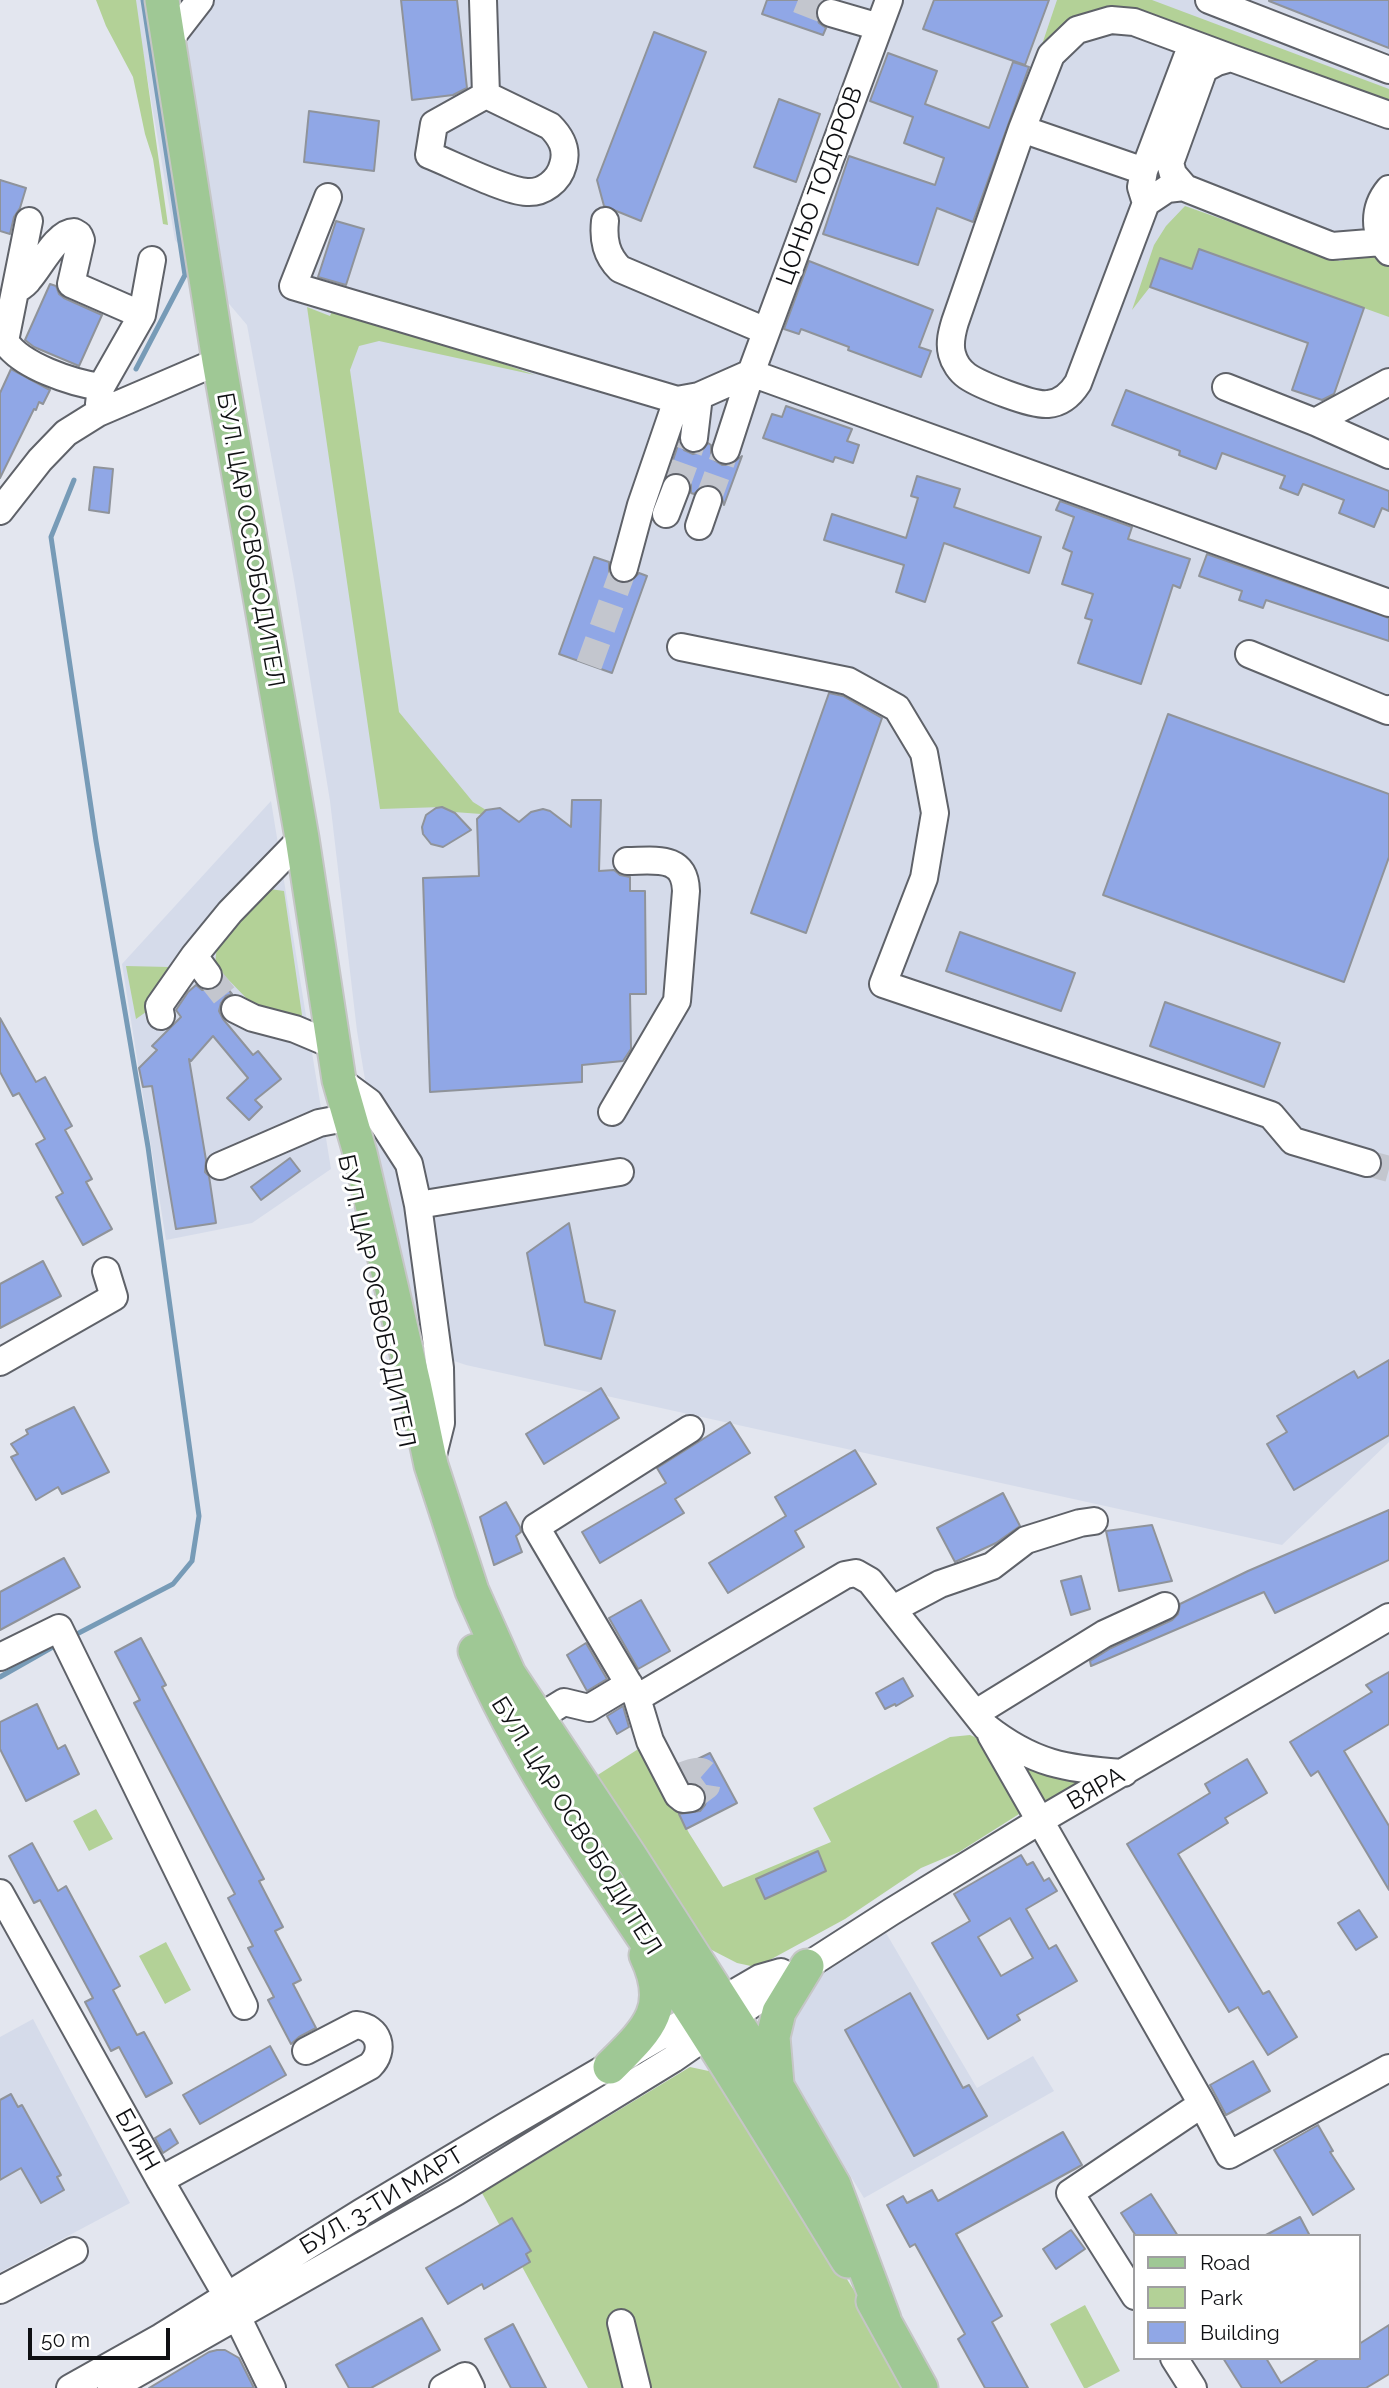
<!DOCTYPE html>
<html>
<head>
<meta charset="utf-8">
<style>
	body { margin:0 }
	#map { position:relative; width:1389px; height:2388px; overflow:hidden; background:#e3e6ef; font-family:Raleway,sans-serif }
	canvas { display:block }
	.legend { position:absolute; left:1133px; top:2234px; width:228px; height:126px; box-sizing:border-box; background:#fff; border:2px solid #9f9fa1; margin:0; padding:9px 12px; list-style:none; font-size:21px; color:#0f1013 }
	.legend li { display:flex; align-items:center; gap:14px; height:35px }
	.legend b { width:35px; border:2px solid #9f9fa1 }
	.scale { position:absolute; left:28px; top:2328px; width:142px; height:32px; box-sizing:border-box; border:4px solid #0f1013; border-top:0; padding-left:9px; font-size:21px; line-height:24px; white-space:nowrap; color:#0f1013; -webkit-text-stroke:5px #fff; paint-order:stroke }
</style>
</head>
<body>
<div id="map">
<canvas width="1389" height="2388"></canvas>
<ul class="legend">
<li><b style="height:9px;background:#9fc895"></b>Road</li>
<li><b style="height:19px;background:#b3d197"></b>Park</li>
<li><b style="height:19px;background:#90a7e6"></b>Building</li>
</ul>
<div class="scale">50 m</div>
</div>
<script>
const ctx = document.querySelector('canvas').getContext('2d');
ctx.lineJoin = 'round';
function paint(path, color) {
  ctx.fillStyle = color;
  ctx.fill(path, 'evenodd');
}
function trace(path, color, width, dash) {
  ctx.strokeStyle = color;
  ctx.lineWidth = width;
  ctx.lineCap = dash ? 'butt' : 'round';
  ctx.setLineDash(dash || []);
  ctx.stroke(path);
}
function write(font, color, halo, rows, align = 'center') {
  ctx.font = font + ' Raleway,sans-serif';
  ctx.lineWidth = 6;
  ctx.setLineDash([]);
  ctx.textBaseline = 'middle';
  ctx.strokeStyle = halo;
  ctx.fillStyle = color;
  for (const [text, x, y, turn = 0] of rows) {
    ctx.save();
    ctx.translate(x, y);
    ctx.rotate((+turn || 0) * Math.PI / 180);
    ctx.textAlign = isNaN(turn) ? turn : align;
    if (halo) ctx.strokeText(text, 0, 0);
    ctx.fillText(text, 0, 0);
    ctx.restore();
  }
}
const built = new Path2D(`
	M134,0H1389V1442L1282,1545L466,1365L421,1350L379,1165L357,1031L330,801L294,580L247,325L175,240Z
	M271,801L331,1169L252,1223L166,1240L122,964Z
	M886,1933L977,2088L1033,2056L1054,2091L864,2198L792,2080L786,2029L807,1984Z
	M33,2019L130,2203L0,2272V2037Z`);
const green = new Path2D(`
	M96,0H136L168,225L163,224L153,159L145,134L133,77L106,26Z
	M1057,0H1152L1389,89V105L1110,12L1025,95Z
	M1185,206L1340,261L1377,250L1389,262V317L1199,249L1192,269L1160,258L1150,287L1132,310L1154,245L1166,226Z
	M335,304L535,375L379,341L359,346L350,370L399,712L473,802L486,810L481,814L454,812L442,807L380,809L307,307L330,316Z
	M270,889L284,891L302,1015L299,1019L254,1006L215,966L217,943Z
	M126,966L169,967L153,1007L136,1019Z
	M970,1735L991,1744L1027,1809L959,1852L921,1868L845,1919L766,1962L751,1966L737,1963L706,1947L593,1778L643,1746L689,1833L723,1887L831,1842L813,1808L950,1737Z
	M1015,1752L1109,1776L1048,1809Z
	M96,1809L113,1839L89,1851L73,1821Z
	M166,1942L191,1990L165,2004L139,1956Z
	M690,2067L718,2073L865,2308L907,2388H588L482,2193Z
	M1085,2305L1120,2371L1087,2388H1084L1050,2324Z`);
const stream = new Path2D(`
	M136,369L185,275L143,0
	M73,1636L173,1584L192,1561L199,1516L148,1147L96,841L51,537L74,480
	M0,1677L58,1644`);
const building = new Path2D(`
	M401,0H457L467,88L453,95L412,100Z
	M767,0H823L816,8V16L819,23L826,28L823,35L762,14Z
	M934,0H1049L1025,65L923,29Z
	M1269,0H1389V48L1269,1Z
	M654,32L706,52L641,221L604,206L597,180Z
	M888,53L937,71L925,104L989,128L1013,62L1029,67L973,222L937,208L918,265L823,234L849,156L935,185L944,158L904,143L913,117L870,101Z
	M779,99L820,114L796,182L754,167Z
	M309,111L379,121L374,171L304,162Z
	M0,180L26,188L20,208L14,217L10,234L0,231Z
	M336,221L364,229L346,285L318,277Z
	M1199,249L1364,308L1334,394L1322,400L1292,390L1308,343L1150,287L1160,258L1192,269Z
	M809,261L933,310L919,347L931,351L921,377L848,350L849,347L801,329L799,334L784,329Z
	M50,284L56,286L59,294L64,298L102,315L79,366L34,347L25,340Z
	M11,369L50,390L43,404L39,402L36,410L34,409L0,478V393Z
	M1126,390L1389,491V511L1382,508L1374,527L1339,513L1344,500L1303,484L1298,495L1280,488L1285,476L1222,453L1216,469L1179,455L1180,451L1112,425Z
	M786,406L852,429L847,441L859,445L853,463L835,457L833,462L763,438L772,414L782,417Z
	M679,442L684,450L693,454L701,452L708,443L711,445V453L714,460L722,465H730L742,456L724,505L720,490L714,485H704L694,494L691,493V485L688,478L681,473L668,475Z
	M94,467L113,469L109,513L89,510Z
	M917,476L960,489L954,507L1041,537L1029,573L944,543L925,602L896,592L904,565L824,540L832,514L906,538L918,498L911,496Z
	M1060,501L1132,527L1128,539L1190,559L1180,588L1173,585L1141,684L1078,663L1092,620L1085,618L1093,594L1062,584L1072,552L1063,548L1074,517L1056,510Z
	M1207,554L1389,618V641L1266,600L1263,608L1239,600L1242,591L1199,576Z
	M594,557L609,562V573L612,579L619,583H629L639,573L647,576L612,673L559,654Z
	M829,693L843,696L882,718L806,933L751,913Z
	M1168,714L1389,794V857L1344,982L1103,895Z
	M572,800H601L599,871L614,870L620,875L630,877V891H645L646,994H630L631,1049L623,1061L582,1065V1082L430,1092L423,878L479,876L477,819L486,810L500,808L519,822L531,812L543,809L550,811L571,827Z
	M442,807L455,813L471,830L443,847L431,844L423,834L422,827L426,815L436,808Z
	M960,932L1075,973L1061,1011L946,971Z
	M222,982L232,994L226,996L221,1003L219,1011L223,1019L253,1055L258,1051L281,1079L255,1100L262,1107L249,1120L227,1098L248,1078L213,1036L191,1061L189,1059L206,1160L205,1172L209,1176L216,1223L176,1229L152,1086L143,1087L139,1068L157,1050L152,1046L181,1017L176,1010L188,992L196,985L202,990H210Z
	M1165,1002L1280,1043L1264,1087L1150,1046Z
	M0,1018L36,1082L45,1077L72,1126L65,1130L92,1179L86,1182L112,1229L83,1245L56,1197L63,1193L36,1144L45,1139L19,1093L13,1096L0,1072Z
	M290,1158L300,1171L261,1200L251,1187Z
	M569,1223L585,1302L615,1311L601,1359L545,1345L527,1253Z
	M43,1261L61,1296L0,1328V1284Z
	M1389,1360V1435L1294,1490L1267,1444L1287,1432L1277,1416L1354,1371L1358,1378Z
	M601,1388L619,1418L544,1464L526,1434Z
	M74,1407L109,1472L62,1494L58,1487L36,1500L11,1457L18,1454L11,1444L28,1434L26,1430Z
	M730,1422L750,1453L675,1499L684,1513L600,1563L582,1532L666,1483L657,1468Z
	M855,1450L876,1484L795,1531L804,1547L728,1593L709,1563L786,1516L775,1497Z
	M1003,1493L1020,1526L996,1543L955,1562L937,1528Z
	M506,1502L520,1527L521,1532L516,1536L522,1552L494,1565L480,1517Z
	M1389,1510V1560L1275,1613L1264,1592L1091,1666L1090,1661L1111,1648L1172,1620L1178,1614L1180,1604L1248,1571Z
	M1152,1525L1172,1581L1119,1591L1106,1531Z
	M64,1558L80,1587L0,1630V1592Z
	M1081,1576L1090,1609L1071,1615L1061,1581Z
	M641,1600L670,1651L638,1669L609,1618Z
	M141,1638L166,1685L162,1687L264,1879L259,1881L283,1927L275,1931L301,1980L293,1984L316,2028L299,2037L291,2044L268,2000L274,1997L248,1948L253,1946L228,1898L235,1894L134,1703L140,1700L115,1652Z
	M586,1643L607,1679L587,1691L567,1655Z
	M1389,1672V1724L1344,1751L1389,1826V1890L1318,1771L1311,1776L1290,1742L1372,1692L1366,1685Z
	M903,1678L913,1696L896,1706L895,1704L885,1709L876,1693Z
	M37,1704L58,1749L65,1745L79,1774L26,1801L0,1749V1722Z
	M623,1706L629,1727L617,1734L607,1716Z
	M710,1753L737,1803L686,1829L679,1814L700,1811L705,1805L707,1797L703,1788L696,1783L689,1782L681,1767Z
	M1247,1759L1267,1793L1225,1818L1228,1823L1178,1854L1263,1994L1269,1991L1297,2037L1268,2055L1238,2007L1229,2012L1127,1844L1210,1793L1205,1784Z
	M32,1843L58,1891L66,1886L120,1986L113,1990L137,2035L144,2032L172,2083L146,2097L119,2047L111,2051L85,2002L93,1998L40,1900L34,1903L9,1856Z
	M818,1851L826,1871L765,1899L756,1879Z
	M1021,1855L1027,1865L1033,1862L1044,1881L1049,1878L1057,1891L1026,1909L1049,1949L1056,1945L1077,1981L1017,2015L1020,2020L988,2039L932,1943L970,1921L954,1894ZM1010,1918L1033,1958L1001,1976L978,1937Z
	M1359,1910L1377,1937L1356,1950L1338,1923Z
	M910,1993L963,2088L969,2085L987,2116L914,2156L845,2030Z
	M270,2046L286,2075L200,2124L183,2095Z
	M1253,2061L1270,2091L1226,2115L1210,2085Z
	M11,2094L18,2107L22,2105L61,2175L57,2177L64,2190L41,2203L21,2168L0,2180V2100Z
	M1318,2125L1333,2151L1330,2152L1354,2189L1313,2215L1274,2150Z
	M170,2129L178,2143L163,2153L155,2138Z
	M1063,2132L1082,2165L956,2234L1002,2316L992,2322L1028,2388H985L958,2339L965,2334L915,2244L910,2247L887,2205L903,2196L907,2203L932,2190L938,2201Z
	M1151,2194L1178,2236H1136L1121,2213Z
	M1300,2217L1310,2236H1264Z
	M512,2218L531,2251L526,2254L530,2262L484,2289L482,2284L448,2304L426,2268Z
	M1071,2230L1085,2249L1056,2269L1043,2249Z
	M422,2318L440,2350L371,2388H349L336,2365Z
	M513,2324L546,2388H511L485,2339Z
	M1389,2325V2374L1366,2388H1242L1223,2358H1266L1281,2383L1320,2358H1359V2344Z
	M217,2350H225L239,2358L254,2388H149L209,2352Z`);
const minorTunnel = new Path2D(`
	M798,0L831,13
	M676,488L694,438
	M708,500L726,450
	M589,665L624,568
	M208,975L235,1009
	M1367,1163L1389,1169
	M680,1776C692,1771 711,1764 707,1786L691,1798`);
const minor = new Path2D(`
	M483,0L486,95
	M1209,0L1389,70
	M831,13L879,27
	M169,40L200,0
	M486,95L550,126C561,137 568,149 563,165C559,181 543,193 527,192C505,191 452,164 429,155L434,124Z
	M1022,129L1144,171
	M1184,187L1167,189L1146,203L1078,383C1071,394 1062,403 1048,404C1033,406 980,385 967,376C960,371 954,362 952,354C949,343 952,332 955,322L1022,129L1051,55L1077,30L1111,20L1134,22L1231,58
	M1389,189C1373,208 1373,233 1389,252
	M328,197L293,286L677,400L699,396L751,373L1389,603
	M1146,203L1141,187L1144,171L1192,44
	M29,221L5,341C20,366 73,383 101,387
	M605,221C603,240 606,255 620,269L766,331
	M1382,242L1332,246L1185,188L1173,174L1170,163L1204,69L1217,62L1231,58L1389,115
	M16,290C21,287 26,284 29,279C40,267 57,232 74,232L79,235L81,240L71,284L142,315
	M1226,387L1315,422L1389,455
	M99,404L101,387L142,315L152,260
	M1315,422L1389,382
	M694,438L699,396
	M726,450L751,373L889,0
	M0,511L40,460L66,433L98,413L219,361
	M666,514L676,488
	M699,526L708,500
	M624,568L641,505L677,400
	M681,647L848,681L897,708L924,753L935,813L924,878L883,984L1271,1115L1293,1141L1367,1163
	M1249,654L1388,711L1389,709
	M208,975L194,956L230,912L302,838
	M235,1009L253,1018L295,1029L333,1045
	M161,1016L159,1006L194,956
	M339,1080L369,1102L409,1164L418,1205L440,1368L441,1423L431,1463
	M612,1112L677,1001L686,891C685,854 654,861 627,861
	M220,1166L319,1123L340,1119
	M418,1205L620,1172
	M0,1362L114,1297L106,1271
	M690,1429L536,1527L637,1698L845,1575L856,1573L870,1581L986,1727C1033,1764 1066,1769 1124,1773
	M893,1609L940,1584L992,1566L1026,1540L1080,1523L1094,1521
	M0,1657L59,1628L244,2006
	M637,1698L650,1741L678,1795L683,1799L691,1798
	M976,1713L1104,1634L1165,1606
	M538,1718L564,1702L589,1708L629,1684
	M991,1735L1202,2104
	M0,1893L160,2180L227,2296L272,2388
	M160,2180L370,2066C386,2050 379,2027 356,2025L306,2051
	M0,2290L74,2251
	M1135,2296L1070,2193L1202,2104L1229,2155L1389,2068
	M621,2323L637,2388
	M1174,2358L1193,2388
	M70,2388L161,2337L362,2212L506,2126L760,1978L781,1972
	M111,2388L456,2192L673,2059L807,1966L891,1912L1041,1820L1389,1617
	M443,2388L465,2376L471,2388`);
const major = new Path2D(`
	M162,0L219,361L302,838L339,1080L360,1153L414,1384L431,1465L472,1591L509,1674L630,1856L777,2086L834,2185L884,2319
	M475,1651C526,1769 603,1876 674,1983C734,2074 791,2168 848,2261
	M610,2067C647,2030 672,2009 646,1955
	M777,2084L773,2037L779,2012L807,1966
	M873,2301L921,2388`);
const streetNames = [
	["ЦОНЬО ТОДОРОВ",820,186,-70],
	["БУЛ. ЦАР ОСВОБОДИТЕЛ",250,540,80],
	["БУЛ. ЦАР ОСВОБОДИТЕЛ",376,1301,78],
	["ВЯРА",1096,1789,-30],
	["БУЛ. ЦАР ОСВОБОДИТЕЛ",576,1826,58],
	["БЛЯН",137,2140,61],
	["БУЛ. 3-ТИ МАРТ",382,2201,-31]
];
paint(built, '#d5dbea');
paint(green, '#b3d197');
trace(stream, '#779bb7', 5);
paint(building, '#90a7e6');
trace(building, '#8f939a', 2);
trace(minorTunnel, '#c3c6ce', 26, [26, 13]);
trace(minor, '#5f6269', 30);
trace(major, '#c5c6c6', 37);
trace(minor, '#fff', 26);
trace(major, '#9fc895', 33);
write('24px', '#0f1013', '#fff', streetNames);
</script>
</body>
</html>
